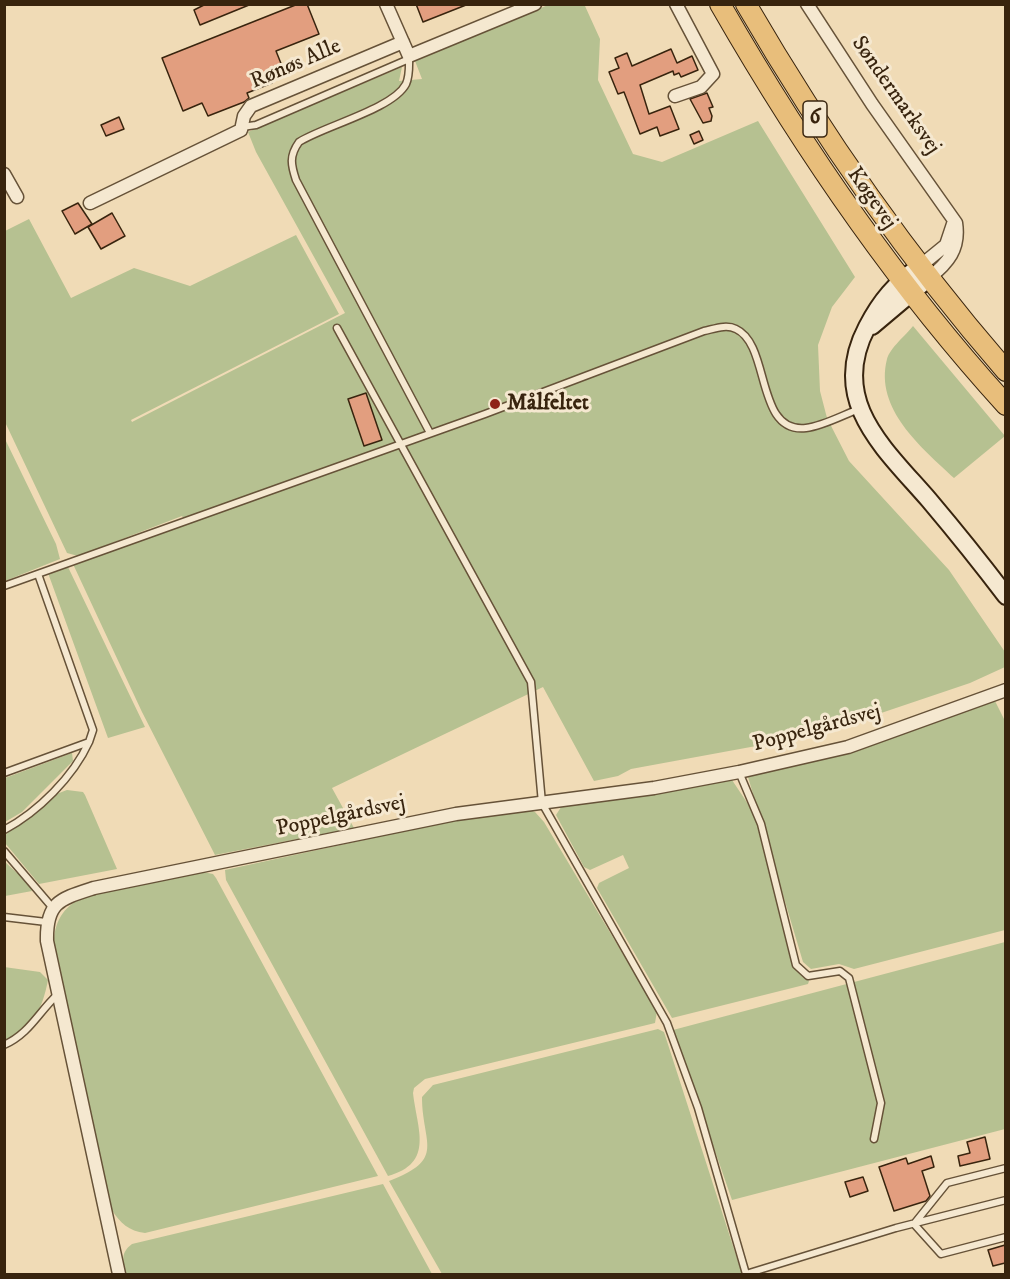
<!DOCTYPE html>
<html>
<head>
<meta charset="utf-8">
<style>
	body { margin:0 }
	#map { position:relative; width:1010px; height:1279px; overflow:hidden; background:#f0dbb6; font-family:"IM FELL DW Pica",serif }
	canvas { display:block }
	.frame { position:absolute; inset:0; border:6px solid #38240e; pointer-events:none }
</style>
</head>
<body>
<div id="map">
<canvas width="1010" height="1279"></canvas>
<div class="frame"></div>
</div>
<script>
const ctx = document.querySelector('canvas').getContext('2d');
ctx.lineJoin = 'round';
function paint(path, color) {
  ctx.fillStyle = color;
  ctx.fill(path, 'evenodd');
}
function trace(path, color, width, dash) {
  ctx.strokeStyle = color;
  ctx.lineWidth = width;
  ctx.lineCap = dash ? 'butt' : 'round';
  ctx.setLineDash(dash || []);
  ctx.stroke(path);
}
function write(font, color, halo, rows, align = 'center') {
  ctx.font = font + ' "IM FELL DW Pica",serif';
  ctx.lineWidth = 6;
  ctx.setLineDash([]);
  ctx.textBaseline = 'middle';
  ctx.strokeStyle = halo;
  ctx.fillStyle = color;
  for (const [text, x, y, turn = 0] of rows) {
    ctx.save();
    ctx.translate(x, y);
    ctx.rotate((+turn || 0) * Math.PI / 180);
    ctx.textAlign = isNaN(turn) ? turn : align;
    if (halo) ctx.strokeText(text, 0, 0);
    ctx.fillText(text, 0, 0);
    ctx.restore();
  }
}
const green = new Path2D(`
	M548,5H588L585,6L600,39L598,80L633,154L662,162L758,121L855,277L832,307L818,345L820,391L827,418L849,461L949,570L1005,652V667L970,683L816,735L631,769L618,776L594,781L543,687L332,788L354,828L215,855L142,712L73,564L187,524L182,516L78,556L67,553L5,422V231L29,219L71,298L134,268L190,286L296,235L339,314L131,420L132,422L345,313L256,152L248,132L402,67L399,81L422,79L415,61Z
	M913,326L1005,436L954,478C922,448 874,409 887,359C890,348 906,335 913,326Z
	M4,437L56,544L60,559L5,581Z
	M68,567L145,727L108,738L48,573Z
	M994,699L1005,721V930L854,969L839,964L811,969L803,962L748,777L850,752Z
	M72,753L73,761L22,812L5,822V778Z
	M732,780L748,804L758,825L793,965L809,981L808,984L672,1018L597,888L599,883L629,868L623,855L590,870L584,867L556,815L563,804Z
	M67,790L83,792L85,795L117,869L39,884L5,843L4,836C25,820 42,798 67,790Z
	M527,809L535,812L544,822L657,1011L655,1023L425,1079L414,1088L413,1093C417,1129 435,1163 388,1176L226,880L225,870L483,814Z
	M4,861L17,873L23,872L32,891L5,896Z
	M203,872L213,874L216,878L378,1176L145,1233C129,1231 120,1223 112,1210L54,951C51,897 93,892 135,884C158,880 181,876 203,872Z
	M1005,942V1129L732,1200L673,1030Z
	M4,967L40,972L48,980C42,1010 34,1027 5,1041Z
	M658,1029L664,1032L742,1274H442L389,1181C447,1159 422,1144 422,1097L433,1085Z
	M383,1184L432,1274H126C123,1261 120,1253 132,1244Z`);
const building = new Path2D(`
	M206,4H249V5L200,25L194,10Z
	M298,4H307L319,34L276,51L284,71L269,77L272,83L247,93L249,98L244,102L208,116L202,103L183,111L162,58Z
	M416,4H466V5L423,22Z
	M671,49L677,63L692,56L698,70L681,77L679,73L674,75L673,71L640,85L649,114L670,106L679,129L660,136L657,127L640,134L624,92L618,94L609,72L619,68L615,58L627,53L632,66Z
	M707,93L713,107L709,108L712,116L711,121L703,123L690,99Z
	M119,117L124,129L106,136L101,125Z
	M699,131L703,140L694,144L690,135Z
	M78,203L92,224L75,234L62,211Z
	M112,213L125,236L101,249L88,227Z
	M366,393L382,440L364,446L348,399Z
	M985,1137L990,1159L960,1166L958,1156L970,1153L967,1142Z
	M931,1156L934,1167L922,1171L930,1196L926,1201L894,1211L879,1167L906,1158L908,1164Z
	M863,1177L868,1191L850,1197L845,1182Z
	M1005,1245V1263L993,1266L988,1250Z`);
const lane = new Path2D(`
	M409,56C409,65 410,75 406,84C393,109 324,126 299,142C289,156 291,165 296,180L430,433
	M242,127L256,125L409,59
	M337,328L531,682L542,803L667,1023L698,1108L746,1274
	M4,586L485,414L704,331C714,329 726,324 736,329C771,345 755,434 806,428C823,426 843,415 859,409
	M739,772L761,824L796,965L808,976L840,971L849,978L881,1103L874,1139
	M4,773L89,742L93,730L38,574
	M4,830C38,812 73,777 89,742
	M4,851L52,907
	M4,917L46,922
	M4,1045C29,1034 38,1013 57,995
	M1006,1168L947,1183L914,1224L941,1254L1006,1237
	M746,1274L896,1228L1006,1200`);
const street = new Path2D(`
	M386,4L409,56L535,4
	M807,4L872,104L956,223C960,249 948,263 929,278
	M675,96L701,87L713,74L676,4
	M4,174L17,197
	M90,203L241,130L244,116L251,106L403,42
	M919,267L946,245L953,224
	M119,1274L47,941C46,902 60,899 94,888L456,814L654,788L739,772L848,747L1006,690`);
const secondary = new Path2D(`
	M919,267C895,284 881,300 867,327C828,401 884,448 929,500C956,532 981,563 1006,596
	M872,326L929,278`);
const primary = new Path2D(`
	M720,4C802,147 894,282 1006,405
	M746,4C822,135 907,257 1006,371`);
const markers = [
	[495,404,6,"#8f2418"]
];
const shields = [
	[815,119,24]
];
const shieldNames = [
	["6",815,119]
];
const streetNames = [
	["Rønøs Alle",296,65,-23],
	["Søndermarksvej",895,96,55],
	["Køgevej",871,199,55],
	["Poppelgårdsvej",817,729,-15],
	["Poppelgårdsvej",341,817,-12]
];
const poiNames = [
	["Målfeltet",507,404]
];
paint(green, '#b6c191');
paint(building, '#e29e7f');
trace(building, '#38240e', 1.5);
trace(lane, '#665238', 9);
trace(street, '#665238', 15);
trace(secondary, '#38240e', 20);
trace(primary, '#38240e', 22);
trace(lane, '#f5e8d0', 6);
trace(street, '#f5e8d0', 12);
trace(secondary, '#f5e8d0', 16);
trace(primary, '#e8be7b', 20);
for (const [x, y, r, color] of markers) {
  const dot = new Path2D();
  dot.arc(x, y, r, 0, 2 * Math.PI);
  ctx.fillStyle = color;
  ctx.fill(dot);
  trace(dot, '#f5e8d0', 2);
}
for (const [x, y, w] of shields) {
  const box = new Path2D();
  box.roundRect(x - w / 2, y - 18, w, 36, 4.5);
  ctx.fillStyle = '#f5e8d0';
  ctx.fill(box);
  trace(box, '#38240e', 1.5);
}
write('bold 21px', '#38240e', null, shieldNames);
write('22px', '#38240e', '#f5e8d0', streetNames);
write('bold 22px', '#38240e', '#f5e8d0', poiNames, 'left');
</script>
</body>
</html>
